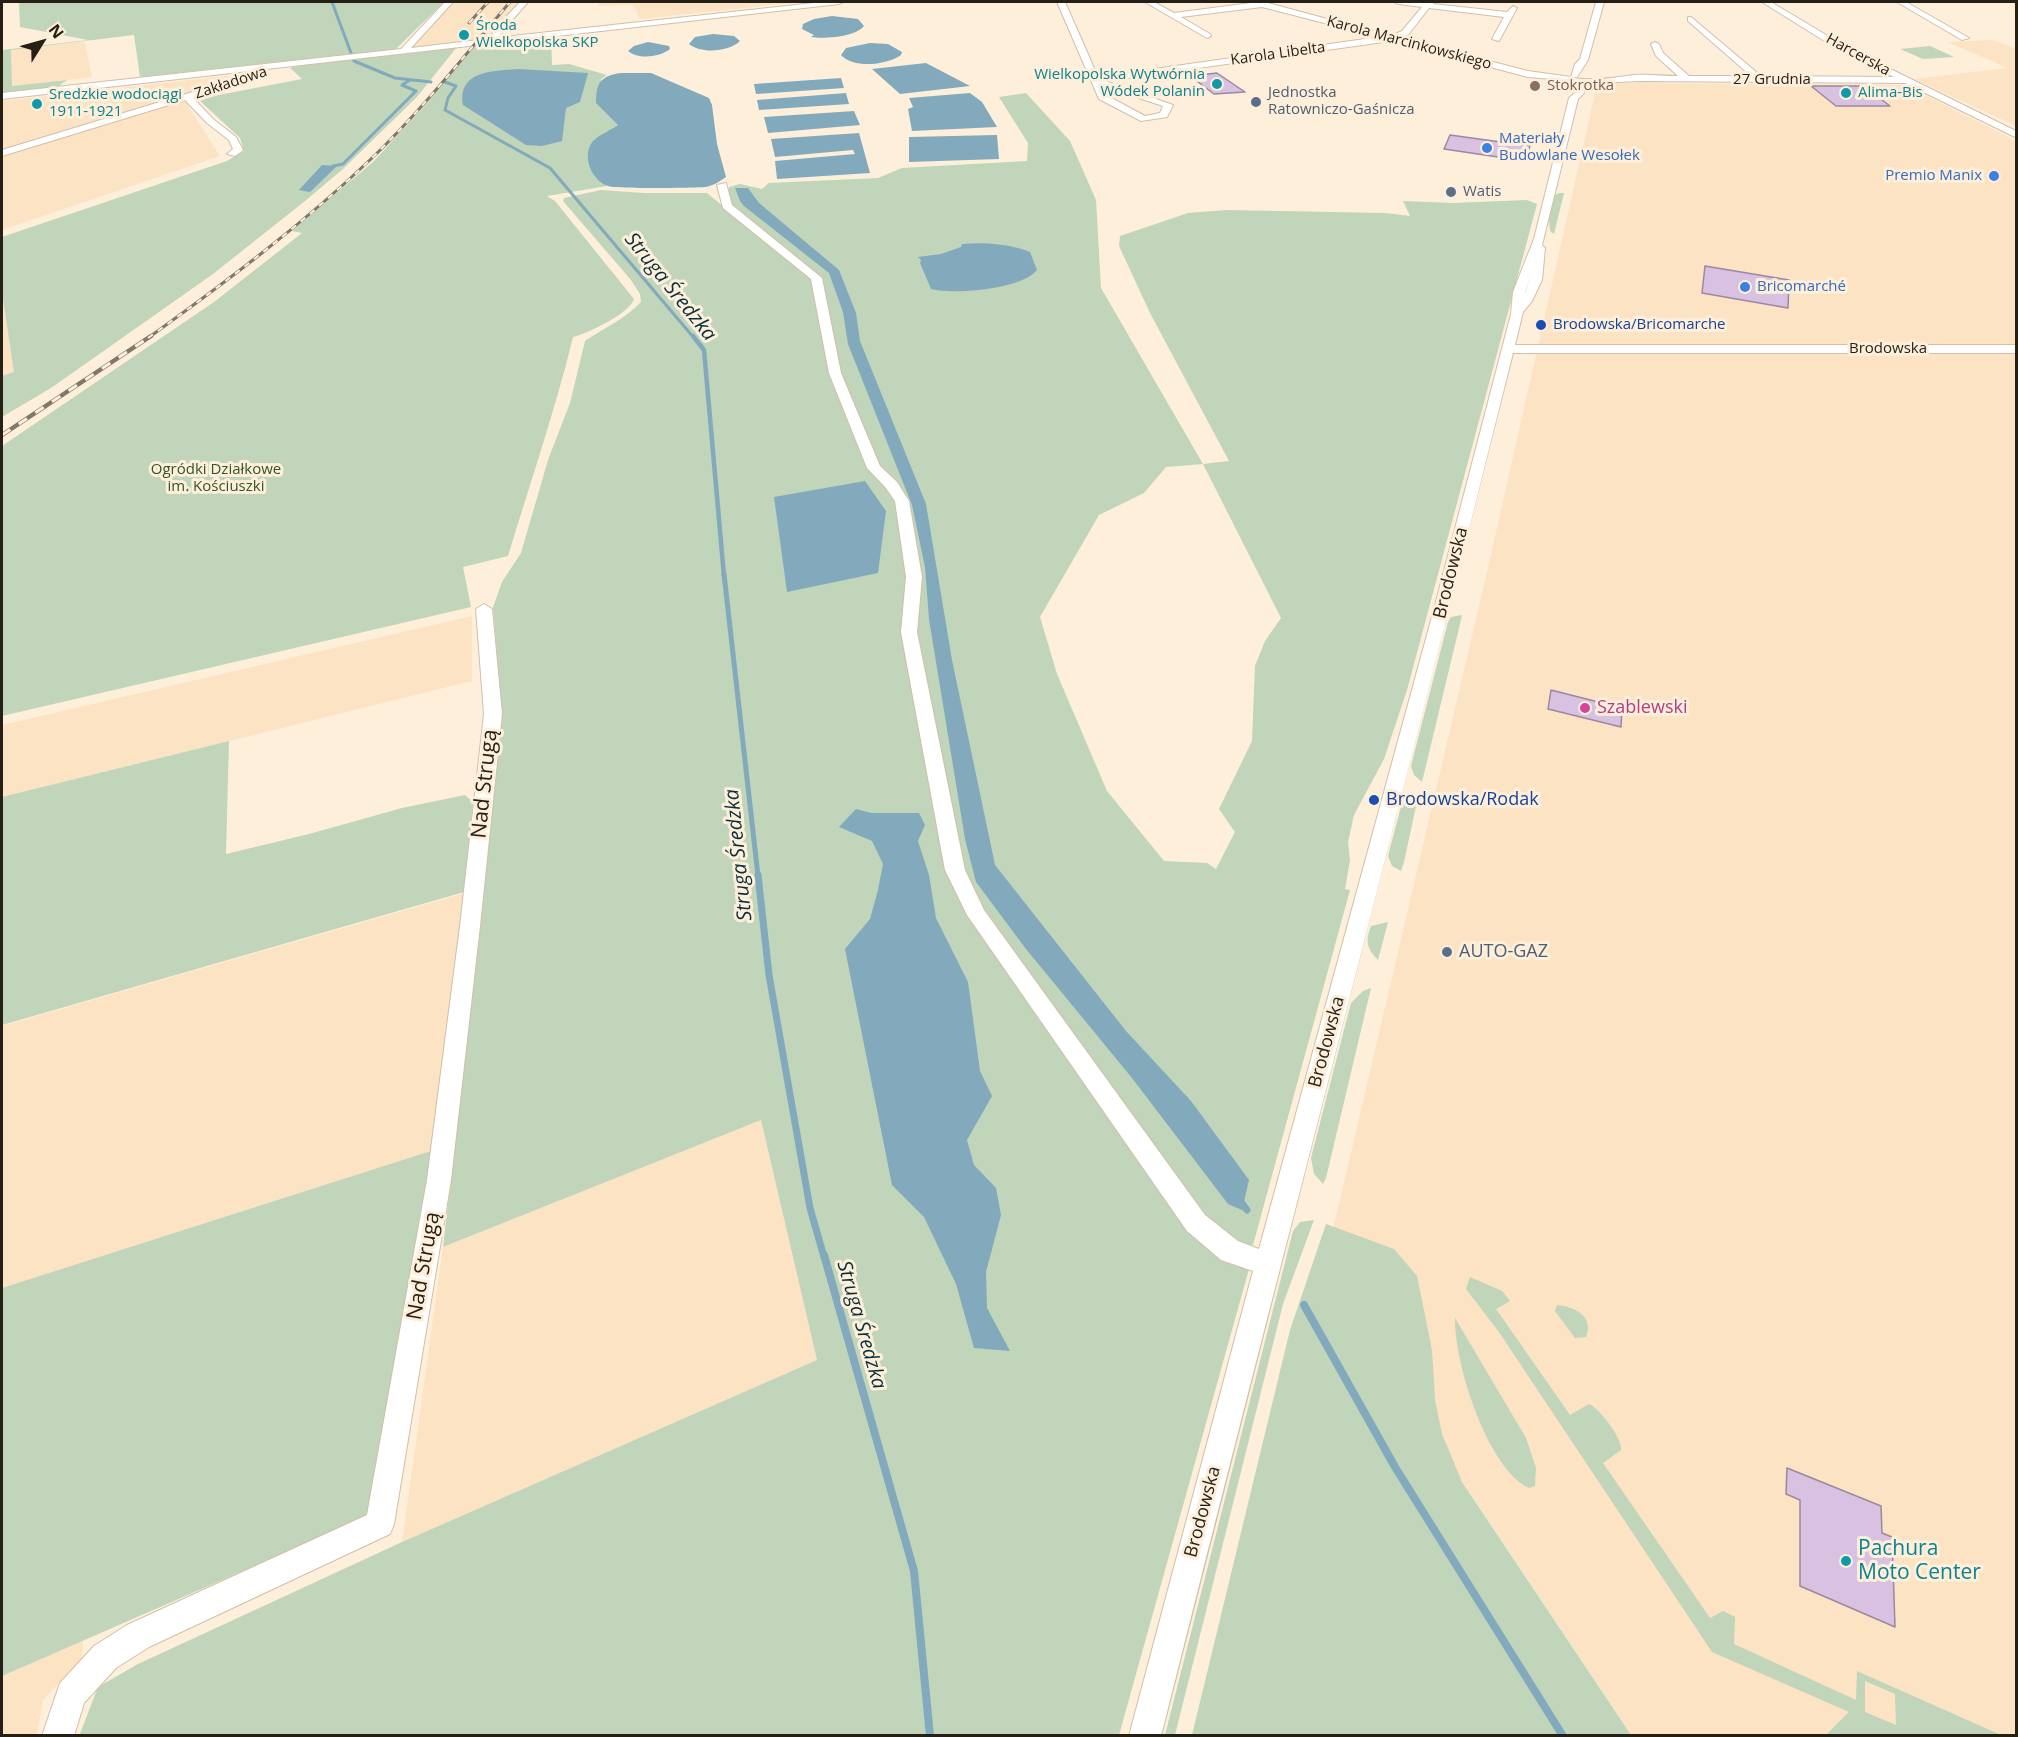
<!DOCTYPE html>
<html>
<head>
<meta charset="utf-8">
<style>
	body { margin:0 }
	#map { position:relative; width:2018px; height:1737px; overflow:hidden; background:#feefdb; font-family:"Open Sans",sans-serif }
	canvas { display:block }
	.frame { position:absolute; inset:0; border:3px solid #251f16; pointer-events:none }
	.north { position:absolute; left:12px; top:12px; width:60px; height:60px; -webkit-text-stroke:4px #feefdb; paint-order:stroke; rotate:53deg; font-size:16px; font-weight:700; line-height:24px; text-align:center; color:#251f16 }
	.north::after { content:''; display:block; margin:auto; width:21px; height:27px; background:#251f16; clip-path:polygon(50% 0,100% 100%,50% 72%,0 100%) }
</style>
</head>
<body>
<div id="map">
<canvas width="2018" height="1737"></canvas>
<div class="frame"></div>
<div class="north">N</div>
</div>
<script>
const ctx = document.querySelector('canvas').getContext('2d');
ctx.lineJoin = 'round';
function paint(path, color) {
  ctx.fillStyle = color;
  ctx.fill(path, 'evenodd');
}
function trace(path, color, width, dash) {
  ctx.strokeStyle = color;
  ctx.lineWidth = width;
  ctx.lineCap = dash ? 'butt' : 'round';
  ctx.setLineDash(dash || []);
  ctx.stroke(path);
}
function write(font, color, halo, rows, align = 'center') {
  ctx.font = font + ' "Open Sans",sans-serif';
  ctx.lineWidth = 6;
  ctx.setLineDash([]);
  ctx.textBaseline = 'middle';
  ctx.strokeStyle = halo;
  ctx.fillStyle = color;
  for (const [text, x, y, turn = 0] of rows) {
    ctx.save();
    ctx.translate(x, y);
    ctx.rotate((+turn || 0) * Math.PI / 180);
    ctx.textAlign = isNaN(turn) ? turn : align;
    if (halo) ctx.strokeText(text, 0, 0);
    ctx.fillText(text, 0, 0);
    ctx.restore();
  }
}
const built = new Path2D(`
	M454,2H519L485,40L410,49Z
	M601,2H802L640,19L633,5L597,6Z
	M1994,40L2016,49V126L1914,79L2008,68L1947,42Z
	M79,42L85,43L92,77L12,86L11,50Z
	M253,73L181,95L220,156L2,230V101Z
	M1617,83L1905,85L2016,141V1735H1902L1850,1713L1826,1735H1631L1323,1272L1487,572L1596,89Z
	M2,292L15,372L2,376Z
	M472,616V681L2,797V725Z
	M465,893L434,1150L2,1288V1026Z
	M761,1120L817,1360L402,1542L443,1247Z
	M83,1639L82,1658L43,1700L37,1735H2V1676Z`);
const green = new Path2D(`
	M19,2H444L396,49L140,77L134,35L11,50L12,86L67,80L56,88L2,94V50L88,40L20,27Z
	M551,38L552,65L569,64L607,75L601,79L618,125L594,140V175L607,186L547,196L555,201L634,299C630,313 587,334 573,337C555,411 530,483 508,556L463,567L471,607L2,716V446L214,302L302,233L292,231L373,162L422,109L476,45Z
	M1930,46L1954,57L1923,59L1900,49Z
	M457,47L416,98L343,169L305,201L213,274L51,388L2,417V376L14,372L2,292V237L227,161L244,151L240,138L198,99L302,79L290,68L298,66Z
	M1026,93L1070,141L1096,200L1101,288L1203,464L1229,461L1150,313L1119,246L1120,236L1188,213L1226,210L1385,213L1410,216L1403,201L1453,203L1527,200L1537,204L1407,690L1384,759L1354,815L1348,842L1350,860L1345,889L1350,890L1253,1245L1239,1244L1220,1232L1160,1159L982,914L967,885L917,633L910,520L878,468L837,365L820,277L732,206L728,196L729,187L740,184L762,189L769,183L878,178L902,168L1027,161L1028,143L999,97ZM1203,464L1281,618L1265,641L1255,666L1252,741L1219,809L1235,832L1216,869L1207,863L1164,861L1107,791L1057,674L1040,617L1099,515L1144,493L1166,467Z
	M601,190L644,193H707L812,279L830,376L871,472L887,486L896,502L950,871L1189,1228L1249,1269L1119,1735L79,1736L98,1687L138,1664L402,1542L817,1360L761,1120L443,1247L482,911L502,713L493,607L502,582L521,553L548,460L570,403L585,341C604,328 625,319 641,302L640,294L631,280L563,201L564,198Z
	M1559,193H1564L1554,234L1550,231L1549,220L1555,195Z
	M1462,615L1460,624L1422,782L1414,775L1411,766L1448,622L1451,617Z
	M229,741L226,854L309,834L402,808L465,795L473,802L464,892L2,1025V797Z
	M1418,797L1404,862L1401,871L1392,866L1388,856L1402,803Z
	M1388,922L1378,960C1367,949 1365,941 1371,926Z
	M1371,988L1326,1178L1323,1184L1314,1174L1311,1158L1351,1003L1363,991Z
	M434,1150L371,1515L2,1676V1288Z
	M1314,1220L1283,1304L1175,1735H1165L1293,1231L1300,1222Z
	M1326,1224L1394,1249L1417,1276L1432,1350L1435,1400L1442,1434L1462,1482L1631,1735H1192L1290,1330Z
	M1470,1277L1502,1291L1510,1301L1496,1309L1570,1415L1589,1404C1599,1408 1623,1439 1621,1450L1603,1463L1710,1618L1723,1611L1735,1617L1734,1644L1856,1700L1857,1671L2001,1735H1826L1849,1712L1712,1652L1499,1332L1466,1289ZM1865,1681L1895,1694L1896,1725L1865,1712Z
	M1557,1305C1575,1307 1594,1316 1586,1337L1575,1338L1555,1311Z
	M1455,1318L1526,1438L1536,1468L1535,1486L1529,1488C1487,1468 1454,1362 1455,1318Z`);
const water = new Path2D(`
	M832,16L858,19L864,26C855,37 826,39 811,37L814,35L802,29L803,24L814,19Z
	M713,34L734,36L740,41C729,52 701,54 689,44L695,37Z
	M648,42L669,46L670,49C660,57 639,60 628,51L634,46Z
	M870,43L888,44L902,52L901,55C887,65 854,69 841,55L846,48Z
	M926,63L970,86L900,94L872,69Z
	M518,69L588,73L580,102L566,108L562,141L542,146L526,145L463,105C457,70 495,71 518,69Z
	M621,73H651L709,98L712,105L717,144L726,177C720,181 713,186 705,187C694,188 615,189 608,186C590,180 581,153 594,140C601,134 611,130 618,125L596,103C596,82 601,76 621,73Z
	M841,78L844,88L756,94L754,84Z
	M846,93L849,104L759,110L757,100Z
	M970,93L982,102L997,127L912,131L908,109L913,107L909,98Z
	M854,111L860,125L768,133L764,117Z
	M859,133L870,173L777,179L775,161L855,154L853,150L775,157L771,139Z
	M997,135L999,159L909,162V137Z
	M322,165L337,166L310,192L299,190Z
	M735,188H748L759,203L839,270L856,313L860,341L926,504L952,660L995,865L1126,1031L1191,1101L1249,1180L1242,1210L1228,1204L1132,1078L1026,949L976,882L965,839L929,619L925,567L912,505L848,344L843,312L829,273L744,206L740,201Z
	M962,244C984,242 1010,244 1030,252L1037,270C1023,289 954,295 931,289L920,263L921,260L918,257L941,254L961,247Z
	M865,481L886,511L878,573L787,592L774,497Z
	M856,809L871,813H919L925,825L918,841L929,875L936,918L968,982L980,1071L992,1096L967,1140L974,1165L996,1188L1001,1215L986,1272L987,1308L1010,1351L974,1348L956,1284L924,1217L892,1185L845,949L870,919L878,890L883,864L872,841L839,827Z`);
const streamFar4 = new Path2D(`
	M332,2L354,61L395,78L431,82
	M445,82L456,86L448,98L445,110L550,168L694,338
	M333,166L343,164L416,91L402,85L410,80`);
const streamFar3 = new Path2D(`
	M693,336L704,350L724,576`);
const streamFar2 = new Path2D(`
	M724,574L758,876`);
const streamFar1 = new Path2D(`
	M758,875L769,975L810,1208L824,1257
	M1239,1199L1247,1210`);
const stream = new Path2D(`
	M824,1255L914,1571L930,1736
	M1304,1305L1395,1467L1563,1736`);
const building = new Path2D(`
	M1217,73L1245,92L1214,94L1190,76Z
	M1811,86H1864L1890,106H1836Z
	M1450,135L1530,146L1525,161L1444,149Z
	M1705,266L1789,280L1788,308L1702,293Z
	M1551,690L1622,708L1621,727L1548,709Z
	M1787,1468L1881,1506L1882,1533L1892,1537L1895,1627L1800,1586V1500L1786,1494Z`);
const minor = new Path2D(`
	M445,2H453L411,48L495,38L492,32L520,2H528L500,34L503,37L823,2H843L839,4L2,99V93L401,49Z
	M1057,2H1065L1098,77L1379,37L1262,7L1181,17L1210,34L1211,36L1207,38L1145,2H1154L1174,13L1251,3L1250,2H1264L1391,36L1402,31L1422,7L1398,4L1394,2H1434L1433,4L1507,12L1513,6L1517,8L1499,41L1492,39L1504,17L1429,8L1408,35L1400,38L1528,71L1571,77L1575,64L1580,59L1596,2H1604L1588,60L1577,77H1571C1584,82 1612,78 1626,76C1643,73 1661,76 1678,76L1656,56L1651,44L1655,42L1659,44L1663,53L1689,76H1751L1688,21V17H1691L1761,76L1894,77L1842,52L1762,2H1771L1848,48L2016,131V137L2013,136L1905,83L1640,81L1593,83L1586,85L1584,93L1578,99L1542,245L1545,248L1542,280L1532,301L1523,312L1515,345H2016V353H1513C1399,814 1277,1274 1161,1736H1129L1253,1271L1221,1260L1187,1231L967,915L945,870L901,632L906,577L895,501L886,488L867,468L829,373L811,279L723,208L717,185L726,183L732,205L822,278L841,373L880,466L897,482L909,501L922,577L917,632L965,870L984,910L1205,1215L1238,1241L1259,1249L1433,613L1511,314L1513,292L1534,239L1569,98L1576,92L1577,85L1565,80L1528,77L1391,41L1105,81L1173,105L1167,117L1141,121L1099,99ZM1102,86L1163,106L1160,113L1145,116L1106,95ZM1532,272L1525,293V292Z
	M1897,2H1906L1969,38L1962,40Z
	M255,73L259,76L258,78L193,98L213,119L236,137L243,150L235,156L227,154L233,149L229,140L207,123L185,100L2,156V150Z
	M484,604L492,609L502,714L480,926L451,1180L394,1524L390,1534L149,1647L116,1668L84,1703L74,1736H42L60,1683L94,1646L127,1625L367,1515L427,1180L460,926L484,714L476,609Z`);
const railFar1 = new Path2D(`
	M469,23L488,2
	M148,338C226,282 302,225 371,159C422,110 465,55 510,2`);
const rail = new Path2D(`
	M2,435L151,336`);
const markers = [
	[464,35,6,"#0f9aa8"],
	[1217,84,6,"#0f9aa8"],
	[1535,86,6,"#8d6e63"],
	[1846,93,6,"#0f9aa8"],
	[1256,102,6,"#5c6f8a"],
	[37,104,6,"#0f9aa8"],
	[1487,148,6,"#3f7fe0"],
	[1994,176,6,"#3f7fe0"],
	[1451,192,6,"#5c6f8a"],
	[1745,287,6,"#3f7fe0"],
	[1541,325,6,"#1a4fb4"],
	[1585,708,6,"#d1479c"],
	[1374,800,6,"#1a4fb4"],
	[1447,952,6,"#5c6f8a"],
	[1846,1561,6,"#0f9aa8"]
];
const farCulturenames = [
	["Środa",476,26],
	["Wielkopolska SKP",476,43],
	["Wielkopolska Wytwórnia",1205,75,"right"],
	["Wódek Polanin",1205,92,"right"],
	["Alima-Bis",1858,93],
	["Sredzkie wodociągi",49,95],
	["1911-1921",49,112]
];
const farStreetnames = [
	["Karola Marcinkowskiego",1409,43,15],
	["Karola Libelta",1278,54,-8],
	["Harcerska",1858,55,29],
	["27 Grudnia",1772,80],
	["Zakładowa",231,83,-18],
	["Brodowska",1888,349]
];
const farEducationnames = [
	["Stokrotka",1547,86]
];
const farServicenames = [
	["Jednostka",1268,93],
	["Ratowniczo-Gaśnicza",1268,110],
	["Watis",1463,192]
];
const farShopnames = [
	["Materiały",1499,139],
	["Budowlane Wesołek",1499,156],
	["Premio Manix",1982,176,"right"],
	["Bricomarché",1757,287]
];
const farTransitnames = [
	["Brodowska/Bricomarche",1553,325]
];
const farParknames = [
	["Ogródki Działkowe",216,470],
	["im. Kościuszki",216,487]
];
const streetNames = [
	["Brodowska",1451,573,-76],
	["Brodowska",1327,1042,-75],
	["Brodowska",1203,1512,-75]
];
const hotelNames = [
	["Szablewski",1597,708]
];
const transitNames = [
	["Brodowska/Rodak",1386,800]
];
const serviceNames = [
	["AUTO-GAZ",1459,952]
];
const waterNames = [
	["Struga Średzka",670,287,51],
	["Struga Średzka",739,855,-96],
	["Struga Średzka",861,1325,74]
];
const nearStreetnames = [
	["Nad Strugą",485,784,-84],
	["Nad Strugą",424,1266,-80]
];
const nearCulturenames = [
	["Pachura",1858,1549],
	["Moto Center",1858,1573]
];
paint(built, '#fbe3c4');
paint(green, '#c0d5b9');
paint(water, '#82aabc');
trace(streamFar4, '#82aabc', 3);
trace(streamFar3, '#82aabc', 4.5);
trace(streamFar2, '#82aabc', 5);
trace(streamFar1, '#82aabc', 7);
trace(stream, '#82aabc', 8);
paint(building, '#d9c1e1');
trace(building, '#9a899f', 1.5);
trace(minor, '#d2bfa8', 2);
paint(minor, '#fff');
trace(railFar1, '#82786a', 3);
trace(rail, '#82786a', 4.5);
trace(railFar1, '#feefdb', 2, [6]);
trace(rail, '#feefdb', 3, [10]);
for (const [x, y, r, color] of markers) {
  const dot = new Path2D();
  dot.arc(x, y, r, 0, 2 * Math.PI);
  ctx.fillStyle = color;
  ctx.fill(dot);
  trace(dot, '#feefdb', 2);
}
write('15px', '#0d838f', '#feefdb', farCulturenames, 'left');
write('15px', '#251f16', '#feefdb', farStreetnames);
write('15px', '#785e54', '#feefdb', farEducationnames, 'left');
write('15px', '#4e5e75', '#feefdb', farServicenames, 'left');
write('15px', '#366cbe', '#feefdb', farShopnames, 'left');
write('15px', '#164399', '#feefdb', farTransitnames, 'left');
write('15px', '#345527', '#feefdb', farParknames);
write('18px', '#251f16', '#feefdb', streetNames);
write('18px', '#b23c85', '#feefdb', hotelNames, 'left');
write('18px', '#164399', '#feefdb', transitNames, 'left');
write('18px', '#4e5e75', '#feefdb', serviceNames, 'left');
write('italic 20px', '#092f3d', '#feefdb', waterNames);
write('21px', '#251f16', '#feefdb', nearStreetnames);
write('21px', '#0d838f', '#feefdb', nearCulturenames, 'left');
</script>
</body>
</html>
